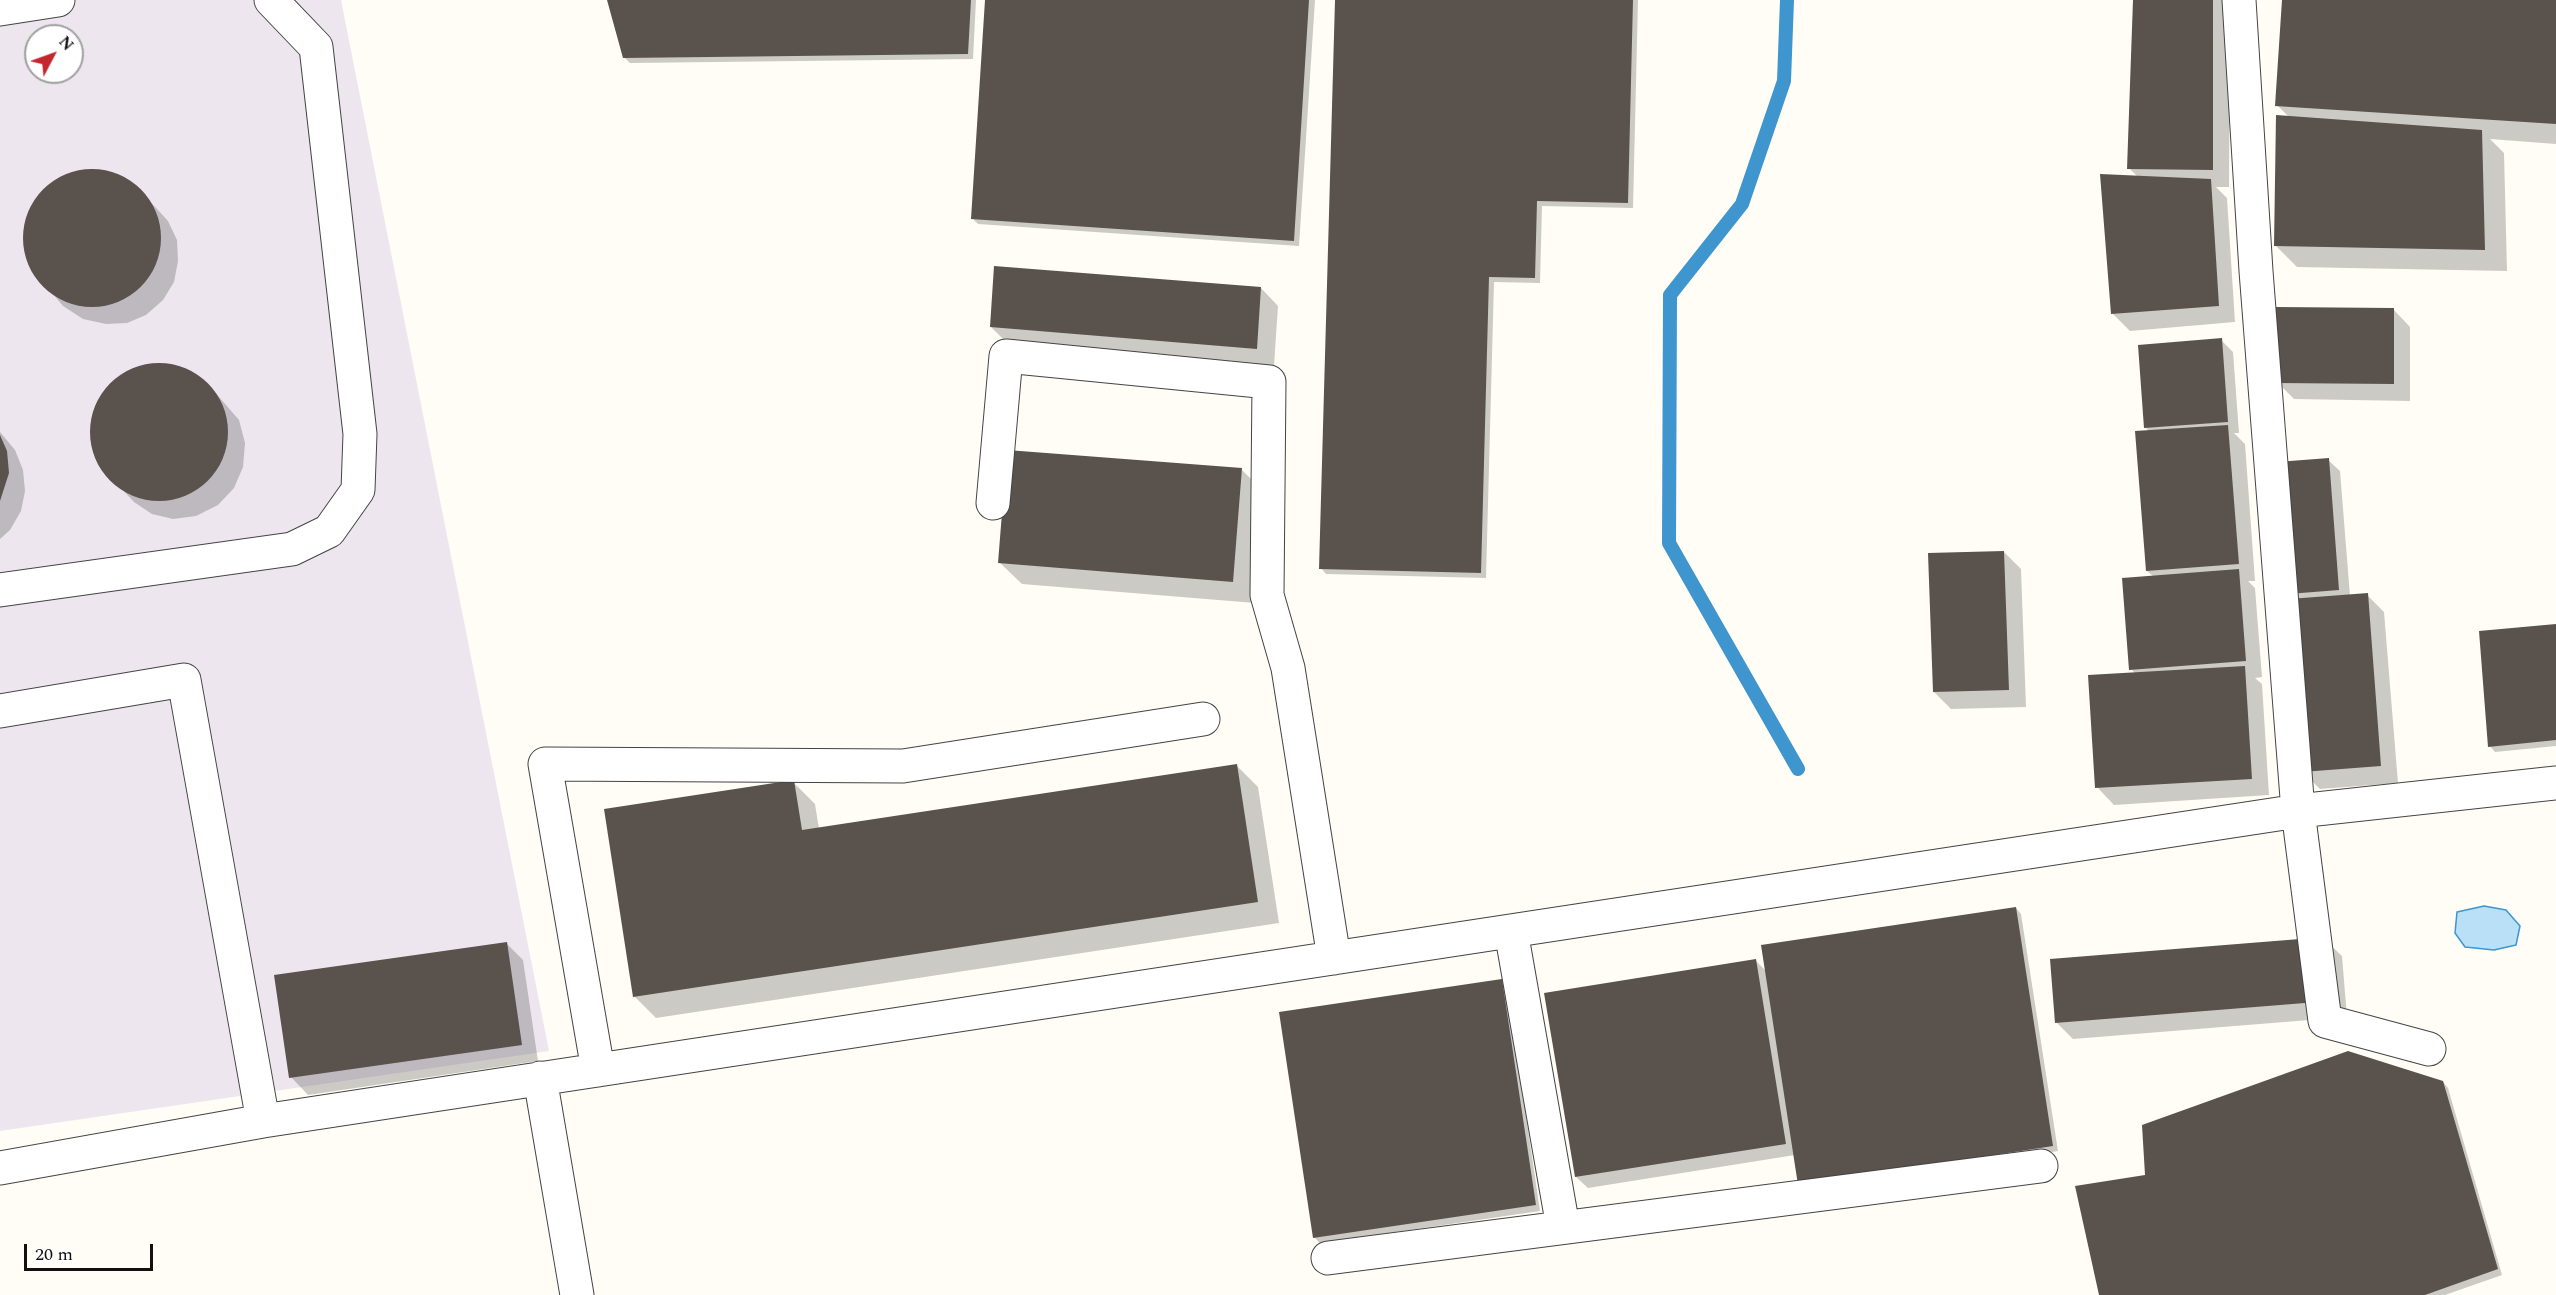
<!DOCTYPE html>
<html>
<head>
<meta charset="utf-8">
<style>
	body { margin:0 }
	#map { position:relative; width:2556px; height:1295px; overflow:hidden; background:#fffdf5; font-family:Spectral,serif }
	canvas { display:block }
	.north { position:absolute; left:24px; top:24px; width:60px; height:60px; box-sizing:border-box; background:#fff; border:2px solid #a0a0a0; border-radius:50%; rotate:49deg; font-size:16px; font-weight:700; line-height:24px; text-align:center; color:#111 }
	.north::after { content:''; display:block; margin:auto; width:21px; height:27px; background:#c4262e; clip-path:polygon(50% 0,100% 100%,50% 72%,0 100%) }
	.scale { position:absolute; left:24px; top:1244px; width:129px; height:27px; box-sizing:border-box; border:3px solid #111; border-top:0; padding-left:8px; font-size:18px; line-height:21px; white-space:nowrap; color:#111; -webkit-text-stroke:4px #fff; paint-order:stroke }
</style>
</head>
<body>
<div id="map">
<canvas width="2556" height="1295"></canvas>
<div class="north">N</div>
<div class="scale">20 m</div>
</div>
<script>
const ctx = document.querySelector('canvas').getContext('2d');
ctx.lineJoin = 'round';
function paint(path, color) {
  ctx.fillStyle = color;
  ctx.fill(path, 'evenodd');
}
function trace(path, color, width, dash) {
  ctx.strokeStyle = color;
  ctx.lineWidth = width;
  ctx.lineCap = dash ? 'butt' : 'round';
  ctx.setLineDash(dash || []);
  ctx.stroke(path);
}
const industrial = new Path2D(`
	M0,0H341L549,1051L0,1131ZM36,36H72V72H36Z`);
const water = new Path2D(`
	M2484,906L2506,910L2520,926L2516,945L2494,950L2465,947L2455,933L2457,912Z`);
const shadow = new Path2D(`
	M609,0H976L973,59L630,63L624,57Z
	M986,0H1315L1299,246L978,224L973,219Z
	M1336,0H1638L1633,208L1542,206L1540,283L1494,282L1486,578L1326,574L1321,568Z
	M2135,0H2230L2229,187H2216L2227,198L2235,322L2130,331L2112,313L2138,177L2129,168Z
	M2283,0H2556V144L2490,139L2504,153L2507,271L2297,267L2275,245L2289,117L2277,105Z
	M97,170L118,175L136,186L168,221L177,240L178,261L174,282L163,300L146,315L127,323L106,324L83,319L63,306L31,268L24,245L26,221L35,200L52,183L73,173Z
	M1261,288L1278,306L1274,366L1008,344L991,327Z
	M2393,309L2410,327V401L2294,399L2277,382Z
	M2221,340L2233,352L2239,433H2234L2245,444L2255,581H2248L2255,588L2262,677L2255,678L2262,684L2269,795L2114,805L2097,787L2136,674L2131,669L2154,577L2147,571L2150,432L2145,427Z
	M164,364L187,369L207,383L239,420L245,443L243,467L234,488L218,505L196,516L173,519L152,514L134,502L102,468L93,448L91,427L96,406L107,388L123,374L143,366Z
	M0,432L15,450L23,470L25,491L21,511L10,530L0,539Z
	M2328,460L2340,471L2350,596L2367,595L2384,612L2398,783L2320,789L2303,772L2289,593Z
	M1242,470L1264,492L1255,603L1022,584L999,562Z
	M2004,552L2021,569L2026,707L1951,709L1934,692Z
	M2556,625V746L2495,752L2490,746Z
	M1236,765L1258,787L1279,923L656,1018L634,996L793,782L815,804L819,829Z
	M2016,908L2021,914L2058,1151L1805,1190L1795,1155L1588,1188L1576,1177L1755,960L1767,972Z
	M2324,939L2342,956L2347,1017L2073,1039L2056,1022Z
	M506,943L523,960L538,1061L308,1095L291,1077Z
	M1501,980L1507,986L1540,1211L1320,1243L1314,1237Z
	M2443,1082L2448,1088L2502,1275L2445,1295H2101L2146,1177Z`);
const stream = new Path2D(`
	M1787,0L1784,81L1742,204L1670,295L1669,543L1798,769`);
const building = new Path2D(`
	M607,0H971L968,54L623,58Z
	M985,0H1309L1294,241L971,219Z
	M1335,0H1633L1628,203L1537,201L1535,278L1489,277L1481,573L1319,569Z
	M2133,0H2213V170L2127,169Z
	M2282,0H2556V124L2275,106Z
	M2276,115L2482,130L2485,250L2274,246Z
	M23 238a69 69 0 1 1 138 0a69 69 0 1 1-138 0Z
	M2100,174L2211,179L2219,306L2111,314Z
	M994,266L1261,287L1257,349L990,327Z
	M2276,307L2394,308V384L2276,383Z
	M2222,338L2228,422L2144,428L2138,345Z
	M90 432a69 69 0 1 1 138 0a69 69 0 1 1-138 0Z
	M2228,425L2239,564L2146,571L2135,431Z
	M0,435L7,451L9,473L0,501Z
	M1007,450L1242,468L1233,582L998,563Z
	M2329,458L2339,590L2288,594L2277,462Z
	M2004,551L2009,690L1933,692L1928,553Z
	M2239,569L2246,661L2129,670L2122,578Z
	M2368,593L2381,766L2302,772L2289,599Z
	M2556,624V740L2488,747L2479,631Z
	M2245,666L2252,779L2095,788L2088,675Z
	M1237,764L1258,902L633,997L604,809L794,780L802,830Z
	M2016,907L2053,1146L1798,1185L1761,945Z
	M2325,937L2330,1001L2055,1023L2050,959Z
	M507,942L522,1045L289,1078L274,975Z
	M1756,959L1786,1144L1575,1177L1544,993Z
	M1502,979L1536,1205L1313,1238L1279,1012Z
	M2348,1051L2443,1081L2498,1269L2425,1295H2099L2075,1186L2145,1175L2142,1125Z`);
const minor = new Path2D(`
	M2239,0L2256,271L2298,811L2325,1021L2429,1049
	M0,9L58,0
	M993,503L1006,356L1269,382L1267,595L1288,668L1334,958
	M0,590L292,549L329,531L358,490L360,434L316,47L271,0
	M0,711L184,680L263,1121
	M1511,931L1563,1227
	M598,1070L545,764L903,766L1203,719
	M540,1078L577,1295
	M0,1168L263,1121L2298,811L2556,783
	M1328,1258L2041,1166`);
paint(industrial, '#eee6ef');
paint(water, '#b9e0f7');
trace(water, '#3f96cf', 1.5);
paint(shadow, '#0003');
trace(stream, '#3f96cf', 14);
paint(building, '#5a524d');
trace(minor, '#444', 35);
trace(minor, '#fff', 33);
</script>
</body>
</html>
